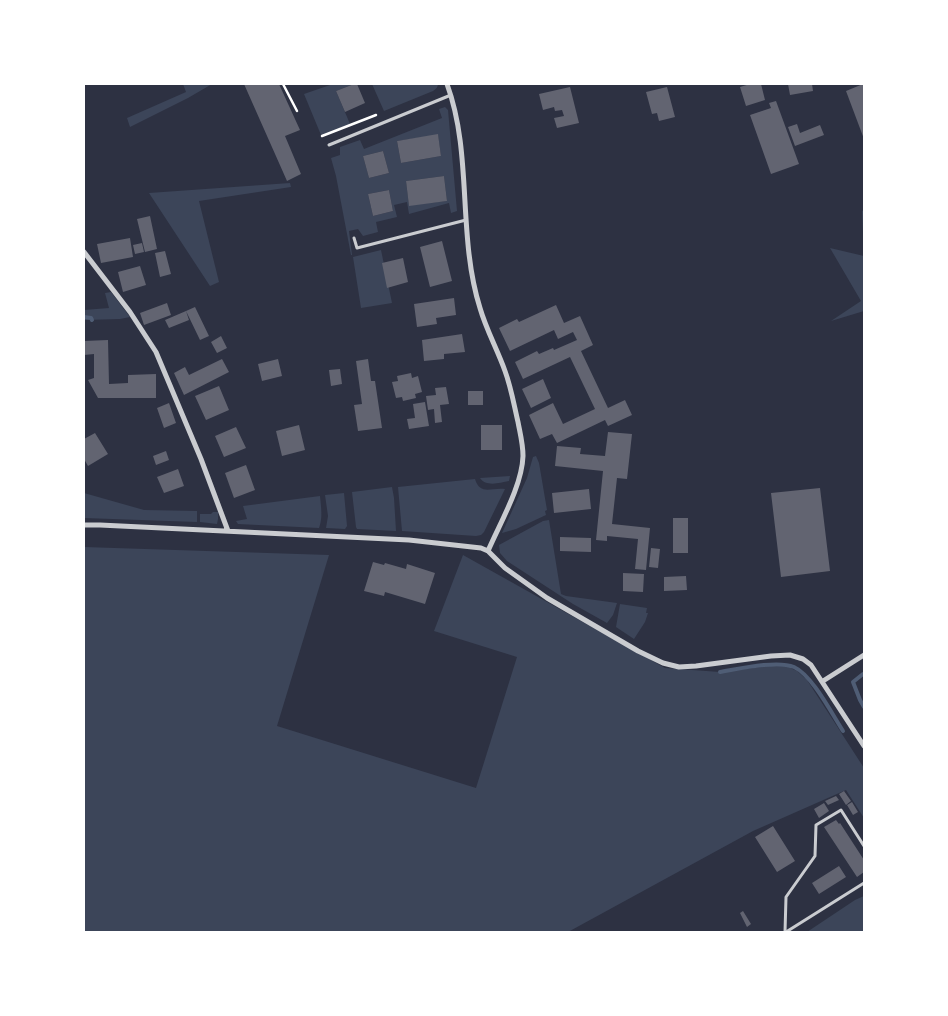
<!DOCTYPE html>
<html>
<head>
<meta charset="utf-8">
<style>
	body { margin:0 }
	#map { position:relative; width:948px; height:1016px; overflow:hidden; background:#2d3142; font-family:Cabin,sans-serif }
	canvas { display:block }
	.frame { position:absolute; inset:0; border:85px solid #fff; pointer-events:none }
</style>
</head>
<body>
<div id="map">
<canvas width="948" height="1016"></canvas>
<div class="frame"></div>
</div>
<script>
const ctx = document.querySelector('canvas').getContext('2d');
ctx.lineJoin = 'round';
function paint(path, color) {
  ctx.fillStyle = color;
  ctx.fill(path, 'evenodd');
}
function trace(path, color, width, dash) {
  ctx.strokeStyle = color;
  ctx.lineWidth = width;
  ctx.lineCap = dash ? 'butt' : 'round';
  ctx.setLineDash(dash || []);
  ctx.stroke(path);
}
const green = new Path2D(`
	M183,84H212L188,98L130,127L127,118L186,92Z
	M333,84H354L336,91L350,124L321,135L304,94Z
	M372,84H438C438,87 436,89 433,91L384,111Z
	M445,107L448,110L457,211L451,213L449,203L409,214L407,202L394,205L397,217L376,222L378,232L363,236L358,229L349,231L352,255H351L336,176L331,158L340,155V147L360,140L364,149L442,118L439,109ZM438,135L441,156L401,163L397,141ZM383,151L389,173L369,178L363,156ZM444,176L447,201L409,205L406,181ZM389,190L393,211L373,216L368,194Z
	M290,183L291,187L199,201L219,282L210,286L149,193Z
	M862,210L864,213V311L831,321L861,301L830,248L864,256Z
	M381,250L392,303L361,308L353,257Z
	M111,292L130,317L120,319L84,320V310L109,308L105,293Z
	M536,456L539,463L547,510L545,511L546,515L516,529L502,533L527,478L533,457Z
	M510,476L509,481C499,483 486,487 480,478Z
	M475,479C480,496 492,487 505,489L484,532L481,535L476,536L402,531L398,487Z
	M392,487L394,498L396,531L357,529L356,527L352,492Z
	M84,493L144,510L197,511V522L84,518Z
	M344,493L347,526L345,529L326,528L328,516L325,495Z
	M320,496C321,507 323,518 319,528L238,524L236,521L247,519L243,506Z
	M213,512H218V519L217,524L200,522V514H211Z
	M549,520L561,594L566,596L617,603L613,615L607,623L573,604L507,561L500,553L499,545L543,521Z
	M84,547L329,555L277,726L476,788L517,657L434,631L463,555L665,668L720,672L771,666L788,667L797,671L807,680L864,768V818L846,790L753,831L568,932H84Z
	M620,604L647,608L646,613H648L645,622L634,639L616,627Z
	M864,896V932H807L855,900Z`);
const stream = new Path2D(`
	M84,317L91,318L92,320
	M720,672C738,669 777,660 794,667C812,675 832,714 843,731
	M863,674L853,682L860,700L864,707`);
const building = new Path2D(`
	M244,84H279L300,130L285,136L301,174L287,181Z
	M354,84H357L365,103L345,112L336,91Z
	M750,84H761L765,100L746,106L740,87Z
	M788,84H812L813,91L790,95Z
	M863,84H864V139L846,91Z
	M570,87L579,123L557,128L554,118L564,116L562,110L555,111L554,107L543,110L539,94Z
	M667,87L675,117L659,121L657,113L652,114L646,92Z
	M776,101L799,164L771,174L750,115L771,108L769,103Z
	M797,124L800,133L820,125L824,135L795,146L788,127Z
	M438,134L441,156L401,163L397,141Z
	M383,151L389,173L369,178L363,156Z
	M444,176L447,201L409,206L406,181Z
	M389,190L393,211L373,216L368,194Z
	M150,216L157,249L145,252L137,219Z
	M130,238L133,257L101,263L97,244Z
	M442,241L452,281L430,287L420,247Z
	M142,243L144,252L135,254L133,245Z
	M165,251L171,274L160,277L155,253Z
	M403,258L408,282L387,288L382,263Z
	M140,266L146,285L123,292L118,272Z
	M454,298L456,315L436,318L437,324L417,327L414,304Z
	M167,303L171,315L144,325L140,313Z
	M556,305L564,323L580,316L593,345L581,351L608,408L625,400L632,415L608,426L605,420L557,443L552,434L540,439L529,415L553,403L563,424L595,409L570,357L523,379L515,362L537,351L539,354L553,348L554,350L577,340L573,332L558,339L554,330L510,351L499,328L517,319L519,322Z
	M195,307L209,336L200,340L186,311Z
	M186,311L189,320L169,328L165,320Z
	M462,334L465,352L444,354V359L424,361L422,340Z
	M221,336L227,348L217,353L211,342Z
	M108,340L109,384L128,383V375L156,374V398H98L88,380L94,378V354L84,355V341Z
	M222,359L229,372L184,395L174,373L185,367L189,375Z
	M278,359L282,376L262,381L258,364Z
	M368,359L371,381H375L382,428L358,431L354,405L362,404L356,361Z
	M340,369L342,384L331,386L329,370Z
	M411,373L412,378L418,376L422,392L415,394L416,398L403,401L402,397L396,398L392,382L398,381L397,376Z
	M543,379L551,398L531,408L522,389Z
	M219,386L229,410L206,420L195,396Z
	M446,387L449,404L440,405L442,422L435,423L434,409L428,410L426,396L436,395L435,388Z
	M468,391H483V405H468Z
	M425,402L429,426L409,429L407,419L415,418L413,404Z
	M169,403L176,423L164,428L157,408Z
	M299,425L305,450L282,456L276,431Z
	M481,425H502V450H481Z
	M236,427L246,448L224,457L215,436Z
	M608,432L632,434L627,479L617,478L612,524L650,528L646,570L635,569L638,539L607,536V541L596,540L603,471L555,466L557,446L581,448L580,454L605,456Z
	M95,433L108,454L88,466L84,459V439Z
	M166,451L169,460L156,465L153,456Z
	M246,465L255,490L234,498L225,473Z
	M178,469L184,486L164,493L157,477Z
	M820,488L830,571L781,577L771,493Z
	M589,489L591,509L554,513L552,493Z
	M673,518H688V553H673Z
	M560,537L591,538V552L560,551Z
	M651,548L660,549L658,568L649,567Z
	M373,562L384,565L385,563L406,569L407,564L435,573L425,604L385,592L384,596L364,591Z
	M623,573L644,574L643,592L623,591Z
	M686,576L687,590L664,591V577Z
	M844,791L851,801L846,805L839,794Z
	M836,796L839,800L828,805L825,801Z
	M852,802L858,812L853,815L847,805Z
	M824,803L829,811L819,818L814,809Z
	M836,820L839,824L840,823L864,860V872L857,877L824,827Z
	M773,826L795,861L777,872L755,837Z
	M839,866L846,877L819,894L812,883Z
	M743,911L751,924L747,927L740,913Z`);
const path = new Path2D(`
	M283,84L297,111
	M322,136L376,115`);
const service = new Path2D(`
	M329,145L451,95
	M354,238L357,248L466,220
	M785,932L786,897L815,856L816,825L841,810L864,846
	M786,932L864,883`);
const minor = new Path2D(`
	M447,84C473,155 457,235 480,308C486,329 497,349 505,371C511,387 514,405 518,422C520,433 523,444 523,456C522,486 500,523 488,551
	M84,252L130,312L156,352L201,459L228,531
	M84,525H100L409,540L481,548L488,551L505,568L547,598L638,651L663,663L679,667L696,666L771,656L790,655L803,659L811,665L864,746
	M823,681L864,655`);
paint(green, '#3c4559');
trace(stream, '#4f5d75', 4);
paint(building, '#626471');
trace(path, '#fff', 2.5);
trace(service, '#caccd0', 3);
trace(minor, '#caccd0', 5);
</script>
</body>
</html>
